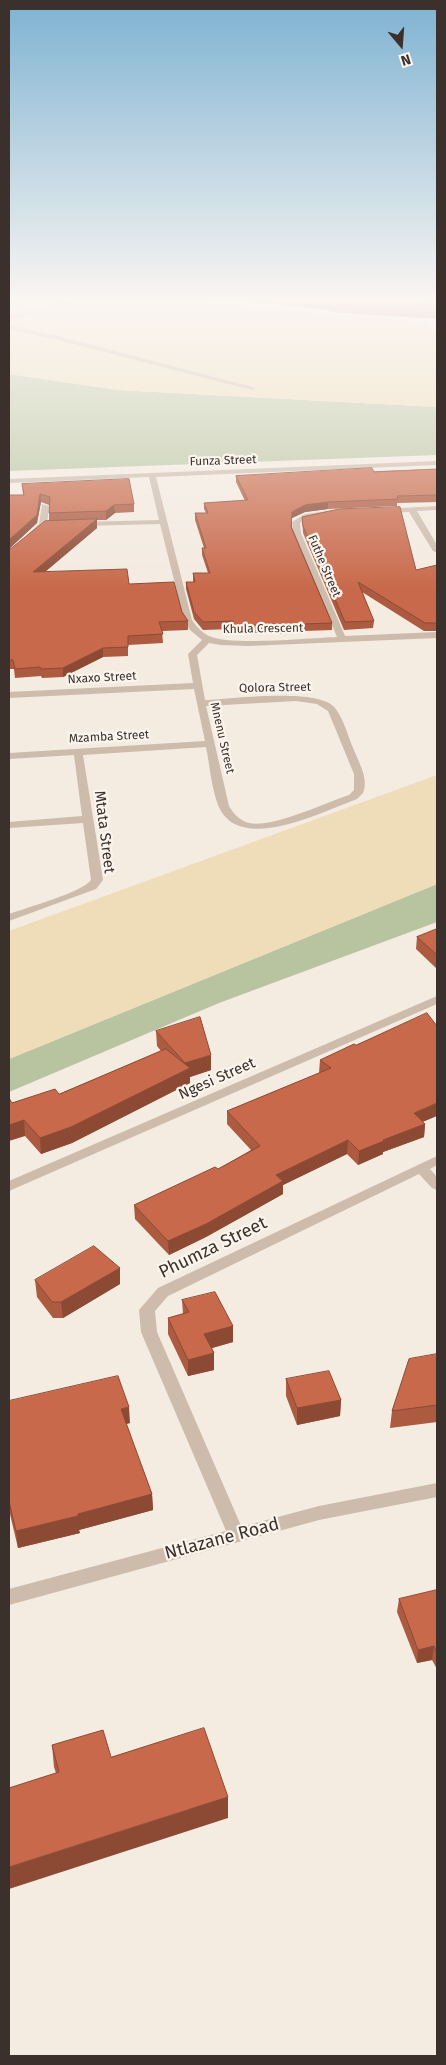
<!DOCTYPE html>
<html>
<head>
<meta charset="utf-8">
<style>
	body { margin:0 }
	#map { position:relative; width:446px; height:2065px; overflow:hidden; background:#f4ebe1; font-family:"Fira Sans",sans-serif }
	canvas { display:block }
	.frame { position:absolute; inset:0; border:10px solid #3b302b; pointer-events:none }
	.north { position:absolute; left:376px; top:20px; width:50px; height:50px; -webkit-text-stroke:4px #fbf5ee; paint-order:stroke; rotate:162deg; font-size:14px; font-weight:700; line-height:20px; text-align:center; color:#3b302b }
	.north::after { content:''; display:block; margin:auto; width:18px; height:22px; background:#3b302b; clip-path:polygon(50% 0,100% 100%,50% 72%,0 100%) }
</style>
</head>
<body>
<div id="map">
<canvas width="446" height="2065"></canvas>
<div class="frame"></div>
<div class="north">N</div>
</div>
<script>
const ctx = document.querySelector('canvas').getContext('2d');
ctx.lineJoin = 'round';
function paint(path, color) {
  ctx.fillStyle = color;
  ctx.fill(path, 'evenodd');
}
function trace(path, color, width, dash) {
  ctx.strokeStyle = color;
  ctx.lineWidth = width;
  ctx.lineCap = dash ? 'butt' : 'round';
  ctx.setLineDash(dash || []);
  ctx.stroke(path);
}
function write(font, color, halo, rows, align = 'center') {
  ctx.font = font + ' "Fira Sans",sans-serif';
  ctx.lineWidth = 4.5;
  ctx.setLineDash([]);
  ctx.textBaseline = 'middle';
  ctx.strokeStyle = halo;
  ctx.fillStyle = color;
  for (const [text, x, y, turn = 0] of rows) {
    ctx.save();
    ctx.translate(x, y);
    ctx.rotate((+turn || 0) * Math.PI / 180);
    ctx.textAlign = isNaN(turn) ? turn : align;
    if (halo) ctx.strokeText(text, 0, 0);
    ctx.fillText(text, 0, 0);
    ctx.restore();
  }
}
const green = new Path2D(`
	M9,374L118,390L437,407V455L9,471Z
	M437,884V922L219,1003L9,1092V1059Z`);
const sand = new Path2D(`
	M9,299H168L429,322L437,335V407L118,390L9,374Z
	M437,775V884L9,1059V931Z`);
const minor = new Path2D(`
	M77,299H87L9,320V316Z
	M9,325L62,337L256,388L253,390C171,370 91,347 9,329Z
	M437,461V465L156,477L192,620C197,627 201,632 209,636C229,646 310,638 337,637L293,533L292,522L305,514L328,511L332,513L331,515L310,518L300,523L301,533L345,636L437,632V638L248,646L221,645L209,643L197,655L205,700C232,699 319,687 335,708C344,719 348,737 354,750C359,763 369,779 363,793L357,799C324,811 245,852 221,811C212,795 210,766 206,747L83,755L103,880L96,889L9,921V914C26,908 83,892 91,880L83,823L9,828V822L82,816L74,755L9,759V753L205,741L194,689L9,698V692L193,683L188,654L202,640L190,630L184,620L160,524L81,526L77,524L81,522L159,520L149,477L9,483V479ZM296,701L317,704L328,711L354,774V790L349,795C325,803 273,828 249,823C240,821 233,813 229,806L206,706Z
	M42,504L49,506L47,525L9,557V551L39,524Z
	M437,506V510L417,511L437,545V553L433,551L409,512L383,513L379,511L383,509Z
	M437,996V1004L9,1191V1181Z
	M437,1156V1165L430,1169L437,1177V1190L432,1188L419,1174L168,1296L155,1311L157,1332L245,1535L242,1540L236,1542L230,1540L141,1332L139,1310L158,1288Z`);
const tertiary = new Path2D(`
	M437,1483V1497L319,1520L9,1605V1589L319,1506Z`);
const wall = new Path2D(`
	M228,299H387L437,305V319L329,312V310Z
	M401,299H437V303Z
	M437,469V502L397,503V506L328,509L305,512L292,518V527L332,623V630L304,631V633L276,634L275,632L235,634L233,629L203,630L194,619L186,589V582H193V573H208L202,555V548H204L195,520V513H206L204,509V503L245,501L236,482V476Z
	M22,484L134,504V512L115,513L106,520H97V528L45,572L129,584L182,612L188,621V630L162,631L163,643L128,645V656L103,657L63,677L42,678L41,676L15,678L14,669H9V550L49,521V505L41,502L37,523L9,549V495H23Z
	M302,517L416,570L437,565V631H424L362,592L374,621L373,628L344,630L303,533Z
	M437,929V969L416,949L417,937Z
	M156,1031L211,1070L190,1077V1083L72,1143L41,1154L25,1136L12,1103L59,1094L161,1051L157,1046Z
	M320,1060L423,1122L425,1124L424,1137L383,1152V1154L358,1165L347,1154L283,1185V1194L206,1237L169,1255L135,1219L134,1205L218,1169L251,1150L227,1124V1111L319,1073Z
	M120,1268V1284L63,1318H53L37,1297L35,1280Z
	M182,1300L233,1326V1342L212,1348L214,1353V1370L188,1376L168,1334V1318L183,1314Z
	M437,1354V1422L390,1428L392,1411Z
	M286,1379L341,1400L340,1416L297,1425L286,1396Z
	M9,1401L130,1423L126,1424L152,1494L153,1510L79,1530L80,1533L18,1548L9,1510Z
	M437,1590V1669L432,1660L417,1663L397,1612L399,1599Z
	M52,1745L111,1757L228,1797V1818L56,1773L54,1767Z`);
const shadedWall = new Path2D(`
	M40,494L41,502L37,523L9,549V540Z
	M328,502V509L305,512L292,518V512L305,505Z
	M114,505L115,513L106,520V511Z
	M97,519V528L34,581L33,572Z
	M103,648V657L63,677V668Z
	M211,1055V1070L190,1077V1083L72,1143L41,1154L40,1138L185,1063Z
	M437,1103V1116L413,1126L414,1113Z
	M24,1120L25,1136L9,1141V1125Z
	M425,1124L424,1137L383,1152V1154L358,1165L359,1151L383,1140Z
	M348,1140L347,1154L283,1185V1194L206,1237L169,1255L168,1241L276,1175Z
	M120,1268V1284L63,1318L61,1302Z
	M233,1326V1342L205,1350L204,1334Z
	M214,1353V1370L188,1376V1360Z
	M341,1400L340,1416L297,1425V1408Z
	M129,1407L130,1423L121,1425V1409Z
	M152,1494L153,1510L79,1530L80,1533L18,1548L16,1531Z
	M434,1646L432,1660L417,1663L418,1650Z
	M228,1797V1818L9,1889V1867Z`);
const building = new Path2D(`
	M279,299H387L437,305V313L330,306L331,305Z
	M372,468L374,472L437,469V495L397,496L398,499L328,502L305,505L292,512L291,527L332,623L303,624L304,626L276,627L275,624L235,626L233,621L203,622L194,612L186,582H195L193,573H210L202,548H206L195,513H208L204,503L248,500L236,476Z
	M129,479L134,504L114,505L106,511L49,513L50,497L40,494L37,515L9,540V495H24L22,484Z
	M400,507L416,570L437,565V623H425L358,582L374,621L345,622L303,526L302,517L339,509Z
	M97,519L33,572L127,569L129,584L174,582L182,612L188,621L159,622L163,634L128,636V647L103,648L63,668L41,669L40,667L15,669L13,660H9V550L45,521Z
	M437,929V955L417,937Z
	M427,1013L437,1026V1103L414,1113L425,1124L383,1140L384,1141L359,1151L348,1140L276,1175L283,1181L206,1224L168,1241L134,1205L215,1167L218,1169L260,1146L227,1111L331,1068L320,1060L354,1044L356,1045Z
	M200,1017L211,1055L185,1063L156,1031Z
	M166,1049L190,1068L71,1127L40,1138L24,1120L9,1125V1098L12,1103L55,1089L59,1094Z
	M94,1246L120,1268L61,1302H52L35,1280Z
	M215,1292L233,1326L204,1334L214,1353L188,1360L168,1318L189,1312L182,1300Z
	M437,1354V1405L392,1411L409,1359Z
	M329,1371L341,1400L297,1408L286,1379Z
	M118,1376L129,1407L121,1409L152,1494L78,1514V1516L16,1531L9,1501V1401Z
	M437,1590V1653L434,1646L418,1650L399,1599Z
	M204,1728L228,1797L9,1867V1788L59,1772L52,1745L103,1730L111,1757Z`);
const farStreetnames = [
	["Funza Street",223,461,-2],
	["Futhe Street",324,566,67],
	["Khula Crescent",263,629,-1],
	["Nxaxo Street",102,678,-3],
	["Qolora Street",275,688,-1],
	["Mzamba Street",109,737,-3],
	["Mnenu Street",222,738,77]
];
const streetNames = [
	["Mtata Street",104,832,83],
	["Ngesi Street",217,1079,-24]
];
const nearStreetnames = [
	["Phumza Street",213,1248,-26],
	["Ntlazane Road",222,1539,-15]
];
paint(green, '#b8c4a0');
paint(sand, '#efdcb8');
paint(minor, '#cdbbac');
paint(tertiary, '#cdbbac');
paint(wall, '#ac5a40');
paint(shadedWall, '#8c4a34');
paint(building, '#c8694b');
trace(building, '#8c4a34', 1);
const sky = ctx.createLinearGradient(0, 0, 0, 589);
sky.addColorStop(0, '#7eb2d2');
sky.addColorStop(0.51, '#faf6f2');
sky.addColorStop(1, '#faf6f200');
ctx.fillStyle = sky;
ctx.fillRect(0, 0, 446, 589);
write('12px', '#3b302b', '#fbf5ee', farStreetnames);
write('15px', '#3b302b', '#fbf5ee', streetNames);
write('18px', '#3b302b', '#fbf5ee', nearStreetnames);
</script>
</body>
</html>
